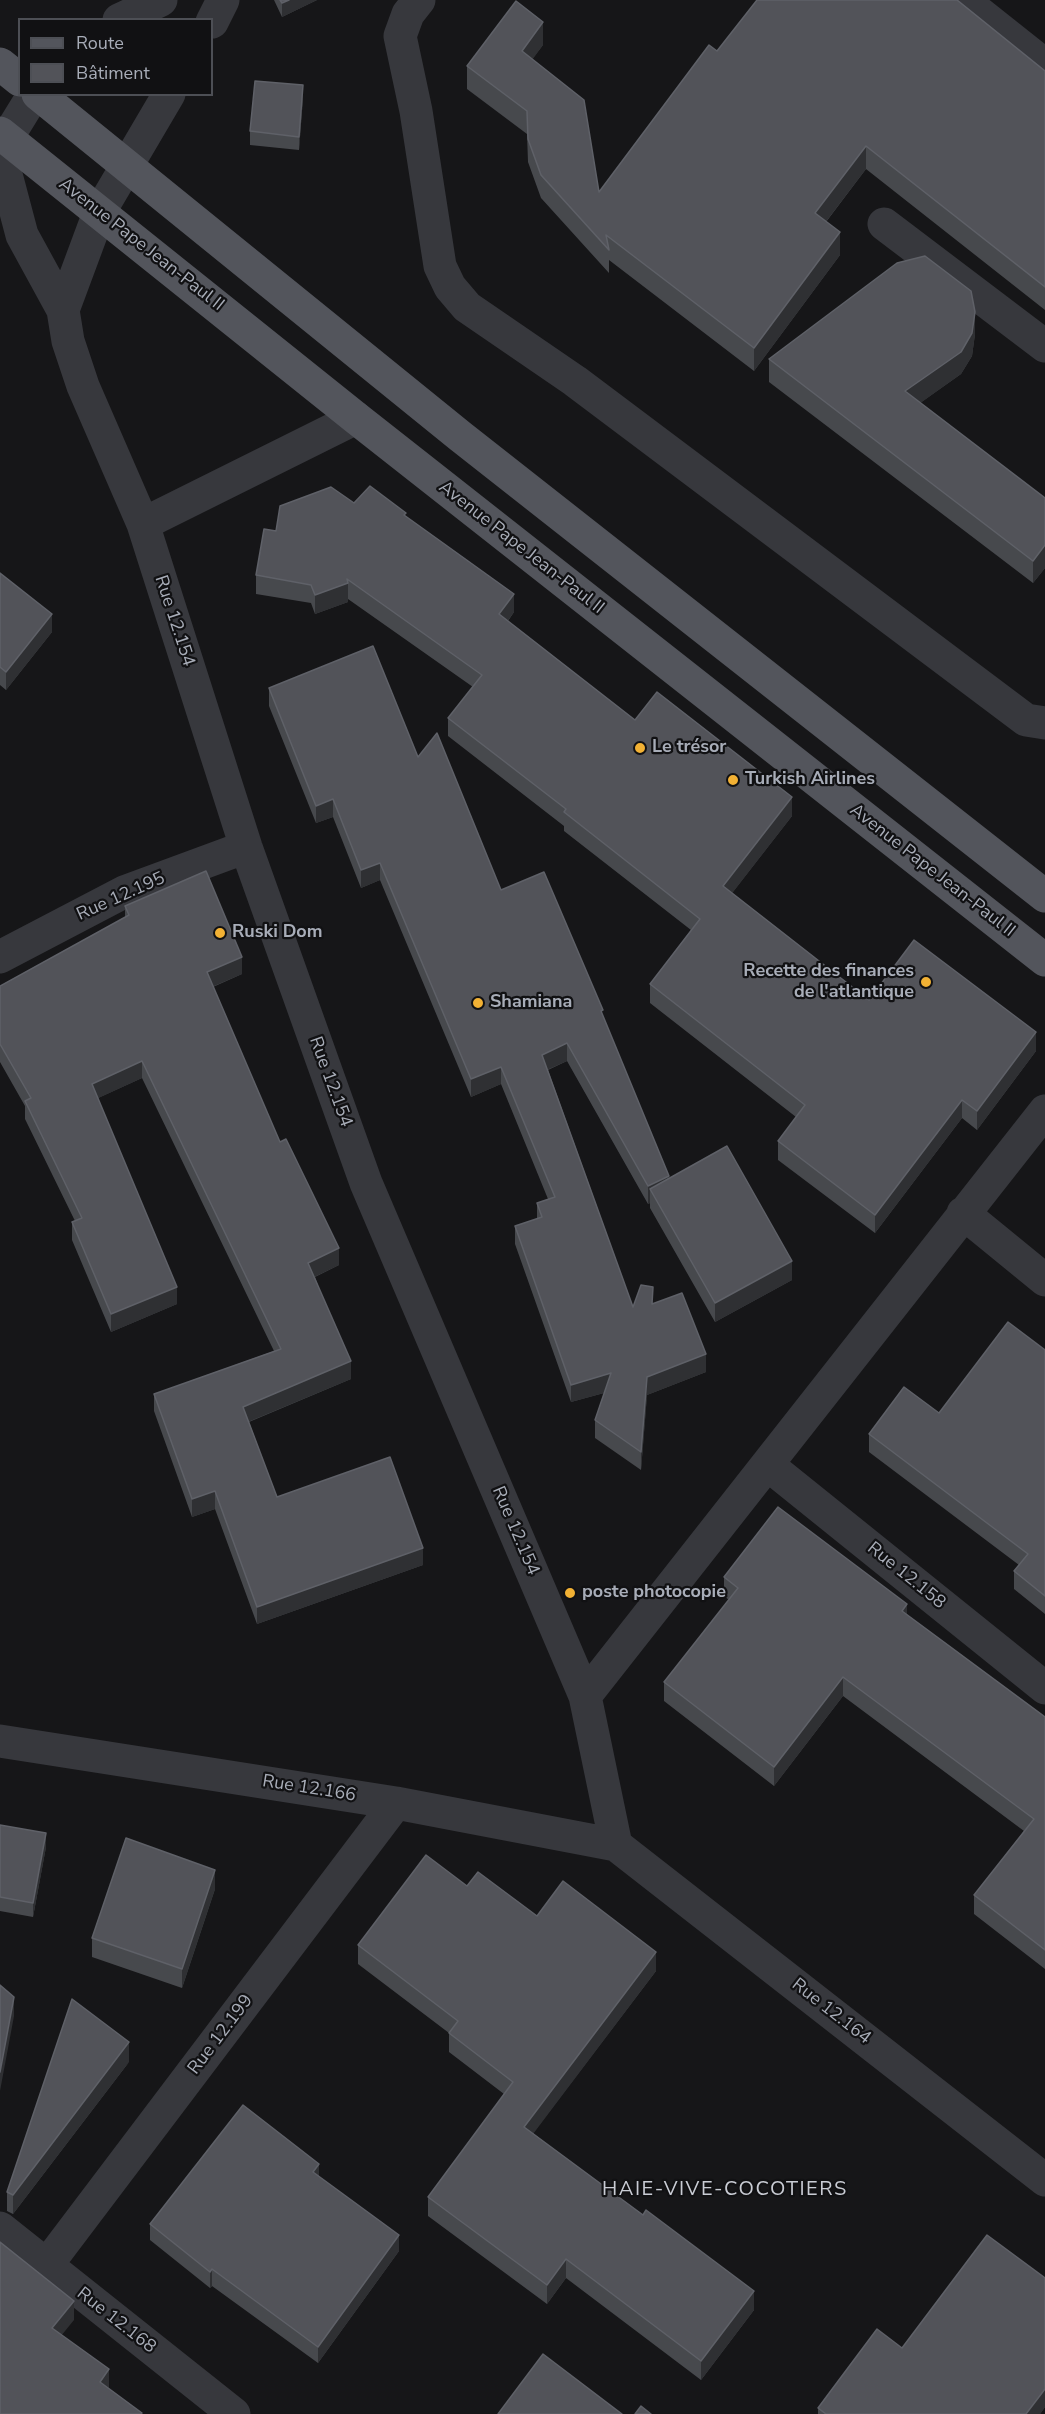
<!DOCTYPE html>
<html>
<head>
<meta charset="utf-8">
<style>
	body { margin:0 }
	#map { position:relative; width:1045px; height:2414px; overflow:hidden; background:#161618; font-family:"Nunito Sans",sans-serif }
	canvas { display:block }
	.legend { position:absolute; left:18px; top:18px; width:195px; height:78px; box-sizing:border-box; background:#111113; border:2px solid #4d4f55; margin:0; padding:8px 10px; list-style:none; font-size:18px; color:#a8adb8 }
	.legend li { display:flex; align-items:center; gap:12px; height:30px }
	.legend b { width:30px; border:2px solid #4d4f55 }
</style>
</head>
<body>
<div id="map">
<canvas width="1045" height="2414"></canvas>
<ul class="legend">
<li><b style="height:8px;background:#53555c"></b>Route</li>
<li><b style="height:16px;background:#525359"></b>Bâtiment</li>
</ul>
</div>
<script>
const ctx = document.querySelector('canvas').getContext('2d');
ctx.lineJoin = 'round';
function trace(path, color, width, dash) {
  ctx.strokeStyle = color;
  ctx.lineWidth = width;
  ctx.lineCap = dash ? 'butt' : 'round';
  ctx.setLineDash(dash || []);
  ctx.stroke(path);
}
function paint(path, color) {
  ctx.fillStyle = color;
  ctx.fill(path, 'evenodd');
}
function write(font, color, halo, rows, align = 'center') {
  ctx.font = font + ' "Nunito Sans",sans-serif';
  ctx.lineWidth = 4.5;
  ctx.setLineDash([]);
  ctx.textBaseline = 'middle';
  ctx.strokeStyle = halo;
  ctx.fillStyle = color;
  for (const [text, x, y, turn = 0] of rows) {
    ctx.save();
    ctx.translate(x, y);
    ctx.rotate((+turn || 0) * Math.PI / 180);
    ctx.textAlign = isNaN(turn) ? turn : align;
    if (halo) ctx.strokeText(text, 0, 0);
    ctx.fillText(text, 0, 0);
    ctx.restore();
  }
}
const minor = new Path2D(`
	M419,0L408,14L400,36L416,111L440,266L450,287L467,307L575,381L1026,720L1045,723
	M963,0L1045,65
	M119,20L161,0
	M212,22L223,0
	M34,94L7,138L4,167L22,235L63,310L68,341L83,386L143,524L246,847L366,1183L585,1696L616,1845
	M884,224L1045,346
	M63,310L99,213L169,94
	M143,524L356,418
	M0,957L124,892L246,847
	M963,1213L1045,1280
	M768,1465L1045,1688
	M585,1696L1045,1111
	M0,1741L396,1803L616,1845L1045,2180
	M0,2228L234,2414
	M46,2266L396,1803`);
const major = new Path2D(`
	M0,64L20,80
	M38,94L460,436L1045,896
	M0,133L356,418L1045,960`);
const wall = new Path2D(`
	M274,0H317L282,17Z
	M543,45L532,59L599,192L717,51L1045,71V310L866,169L826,222L840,255L754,371L609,260V273L541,198L528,162L527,134L467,89V66Z
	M303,98L299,150L250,145V131Z
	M975,334L972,356L961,374L920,403L1045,498V568L1033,583L769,382V359Z
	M354,503L406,516L514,612L508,621L635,720L792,816L732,893L869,1000L1036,1051L977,1130L962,1118L875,1233L778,1160V1141L796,1117L650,1003V984L691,930L564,831V826L448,736V718L473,687L348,599V602L315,614L311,603L256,594V575L276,531Z
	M0,573L52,632L6,690L0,685Z
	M269,688L418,757L501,890L603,1016L669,1179L792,1280L715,1322L650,1208V1203L648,1204L567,1061L548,1070L633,1307L653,1304L706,1372L647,1395L641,1470L595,1438V1420L604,1393L571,1402L515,1244V1226L537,1219V1203L548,1199L501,1084L471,1097L380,880L361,888L333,817L316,823L269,706Z
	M125,906L242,974L213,987L280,1142L339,1265L315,1277L351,1379L249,1422L277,1497L423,1565L257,1624L215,1509L192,1517L154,1411V1394L274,1351L142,1078L98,1098L177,1304L111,1332L72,1240V1222L75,1221L25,1119V1106L0,1062V986L125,917Z
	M1045,1350V1614L1014,1589V1571L1019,1565L869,1452V1434L939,1413Z
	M724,1577L907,1615L1045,1717V1969L974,1914V1895L1024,1831L843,1696L774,1786L664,1701V1682L729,1600L724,1596Z
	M0,1825L46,1847L33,1917L0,1911Z
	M467,1886L537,1916L656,1971L533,2133L754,2310L701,2380L566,2278L547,2304L428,2216V2197L504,2094L449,2052V2033L358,1964V1945Z
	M215,1889L182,1988L92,1957V1938Z
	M129,2062L13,2214L7,2211V2192Z
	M319,2177L399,2251L318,2363L212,2286L210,2288L150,2240V2224Z
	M1045,2278V2407L1040,2414H818V2408L902,2348Z`);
const shadedWall = new Path2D(`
	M289,0H317L282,17V3Z
	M543,22V45L522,74V51Z
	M303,85V98L299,150V137Z
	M866,146V169L815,236V213Z
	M840,232V255L754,371V348Z
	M975,312V334L972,356L961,374L905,414V391Z
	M1045,545V568L1033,583V561Z
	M348,583V602L315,614V595Z
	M514,594V612L499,633V614Z
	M52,614V632L6,690V672Z
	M792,797V816L723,905V886Z
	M333,799V817L316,823V806Z
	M380,863V880L361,888V870Z
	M242,957V974L207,989V972Z
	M1036,1032V1051L977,1130V1111Z
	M567,1043V1061L542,1072V1055Z
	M142,1061V1078L92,1101V1084Z
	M501,1067V1084L471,1097V1079Z
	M962,1100V1118L875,1233V1215Z
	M669,1176V1194L650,1189V1203L648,1204V1186Z
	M339,1248V1265L308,1280V1263Z
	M792,1261V1280L715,1322V1303Z
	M177,1287V1304L111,1332V1314Z
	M706,1354V1372L647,1395L641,1470V1452L647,1377Z
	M351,1361V1379L243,1424V1407Z
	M611,1373V1391L571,1402V1385Z
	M215,1491V1509L192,1517V1499Z
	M423,1548V1565L257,1624V1607Z
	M907,1604V1624L902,1611Z
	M843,1677V1696L774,1786V1767Z
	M46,1833V1847L33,1917V1903Z
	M215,1870V1889L182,1988V1969Z
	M656,1952V1971L524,2146V2127Z
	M14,1997V2016L0,2091V2072Z
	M129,2042V2062L13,2214V2195Z
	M319,2164V2180L313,2172Z
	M399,2235V2251L318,2363V2347Z
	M566,2259V2278L547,2304V2285Z
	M212,2269V2286L210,2288V2272Z
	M754,2291V2310L701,2380V2361Z
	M74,2301V2320L52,2347V2328Z
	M109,2369V2388L100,2382Z
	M1045,2389V2407L1040,2414H1026Z`);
const building = new Path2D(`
	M280,0H289L282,3Z
	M757,0H957L1045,71V287L866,146L815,213L840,232L754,348L606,235L609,250L541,175L528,139L527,111L467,66L516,1L543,22L522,51L584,100L599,192L709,45L717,51Z
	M255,81L303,85L299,137L250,131Z
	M925,256L971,291L975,312L972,333L961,352L905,391L1045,498V545L1033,561L769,359L897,263Z
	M370,486L406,513L404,515L514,594L499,614L635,720L657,692L792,797L723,886L869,1000L914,940L1036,1032L977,1111L962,1100L875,1215L778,1141L805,1105L650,984L700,919L564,812L566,809L448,718L482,675L347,579L348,583L315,595L311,585L256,575L264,529L276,531L280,506L331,487L354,503Z
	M0,573L52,614L6,672L0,667Z
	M373,646L418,757L437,733L501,890L544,872L603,1010L601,1011L669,1176L648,1186L567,1043L542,1055L633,1307L641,1285L653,1287L652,1304L682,1293L706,1354L647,1377L641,1452L595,1420L611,1373L571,1385L515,1226L542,1217L537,1203L555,1197L501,1067L471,1079L380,863L361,870L333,799L316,806L269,688Z
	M206,871L242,957L207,972L280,1142L286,1139L339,1248L308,1263L351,1361L243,1407L277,1497L390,1457L423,1548L257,1607L215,1491L192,1499L154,1394L281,1349L142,1061L92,1084L177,1287L111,1314L72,1222L82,1218L25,1101L31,1098L0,1044V986L129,915L125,906Z
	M727,1146L792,1261L715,1303L650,1189Z
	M1008,1322L1045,1350V1596L1014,1571L1028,1554L869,1434L904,1387L939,1413Z
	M778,1507L907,1604L902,1611L1045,1717V1950L974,1895L1034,1819L843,1677L774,1767L664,1682L738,1588L724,1577Z
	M0,1825L46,1833L33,1903L0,1897Z
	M126,1838L215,1870L182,1969L92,1938Z
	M426,1855L467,1886L478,1872L537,1916L563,1881L656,1952L524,2127L643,2215L646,2210L754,2291L701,2361L566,2259L547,2285L428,2197L513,2082L449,2033L458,2021L358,1945Z
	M0,1985L14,1997L0,2072Z
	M72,1999L129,2042L13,2195L7,2192Z
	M243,2105L319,2164L313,2172L399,2235L318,2347L212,2269L210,2272L150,2224Z
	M987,2235L1045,2278V2389L1026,2414H826L818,2408L877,2329L902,2348Z
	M0,2242L74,2301L52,2328L109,2369L100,2382L142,2413L141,2414H0Z
	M543,2354L622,2414H498Z
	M641,2406L651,2414H635Z`);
const markers = [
	[640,748,6,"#f2b134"],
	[733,780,6,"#f2b134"],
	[220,933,6,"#f2b134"],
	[926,982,6,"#f2b134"],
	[478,1003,6,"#f2b134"],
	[570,1593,6,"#f2b134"]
];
const streetNames = [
	["Avenue Pape Jean-Paul II",141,245,38],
	["Avenue Pape Jean-Paul II",521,548,38],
	["Rue 12.154",174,621,72],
	["Avenue Pape Jean-Paul II",932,871,38],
	["Rue 12.195",121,897,-24],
	["Rue 12.154",330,1082,70],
	["Rue 12.154",515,1531,67],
	["Rue 12.158",906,1576,39],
	["Rue 12.166",309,1789,9],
	["Rue 12.164",831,2012,38],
	["Rue 12.199",221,2035,-53],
	["Rue 12.168",116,2321,38]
];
const poiNames = [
	["Le trésor",652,748],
	["Turkish Airlines",745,780],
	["Ruski Dom",232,933],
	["Recette des finances",914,972,"right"],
	["de l'atlantique",914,993,"right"],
	["Shamiana",490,1003],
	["poste photocopie",582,1593]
];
const neighbourhoodNames = [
	["HAIE-VIVE-COCOTIERS",725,2190]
];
trace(minor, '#37383d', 33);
trace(major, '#53555c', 33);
paint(wall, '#47494d');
paint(shadedWall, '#2f3033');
paint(building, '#525359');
trace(building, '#5f6168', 1.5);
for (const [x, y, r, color] of markers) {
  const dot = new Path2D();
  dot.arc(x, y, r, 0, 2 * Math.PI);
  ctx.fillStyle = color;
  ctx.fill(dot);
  trace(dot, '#111113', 2);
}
write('18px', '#a8adb8', '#111113', streetNames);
write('bold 18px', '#a8adb8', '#111113', poiNames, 'left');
ctx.letterSpacing = '1.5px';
write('20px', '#c9ccd4', '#111113', neighbourhoodNames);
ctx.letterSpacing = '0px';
</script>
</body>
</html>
